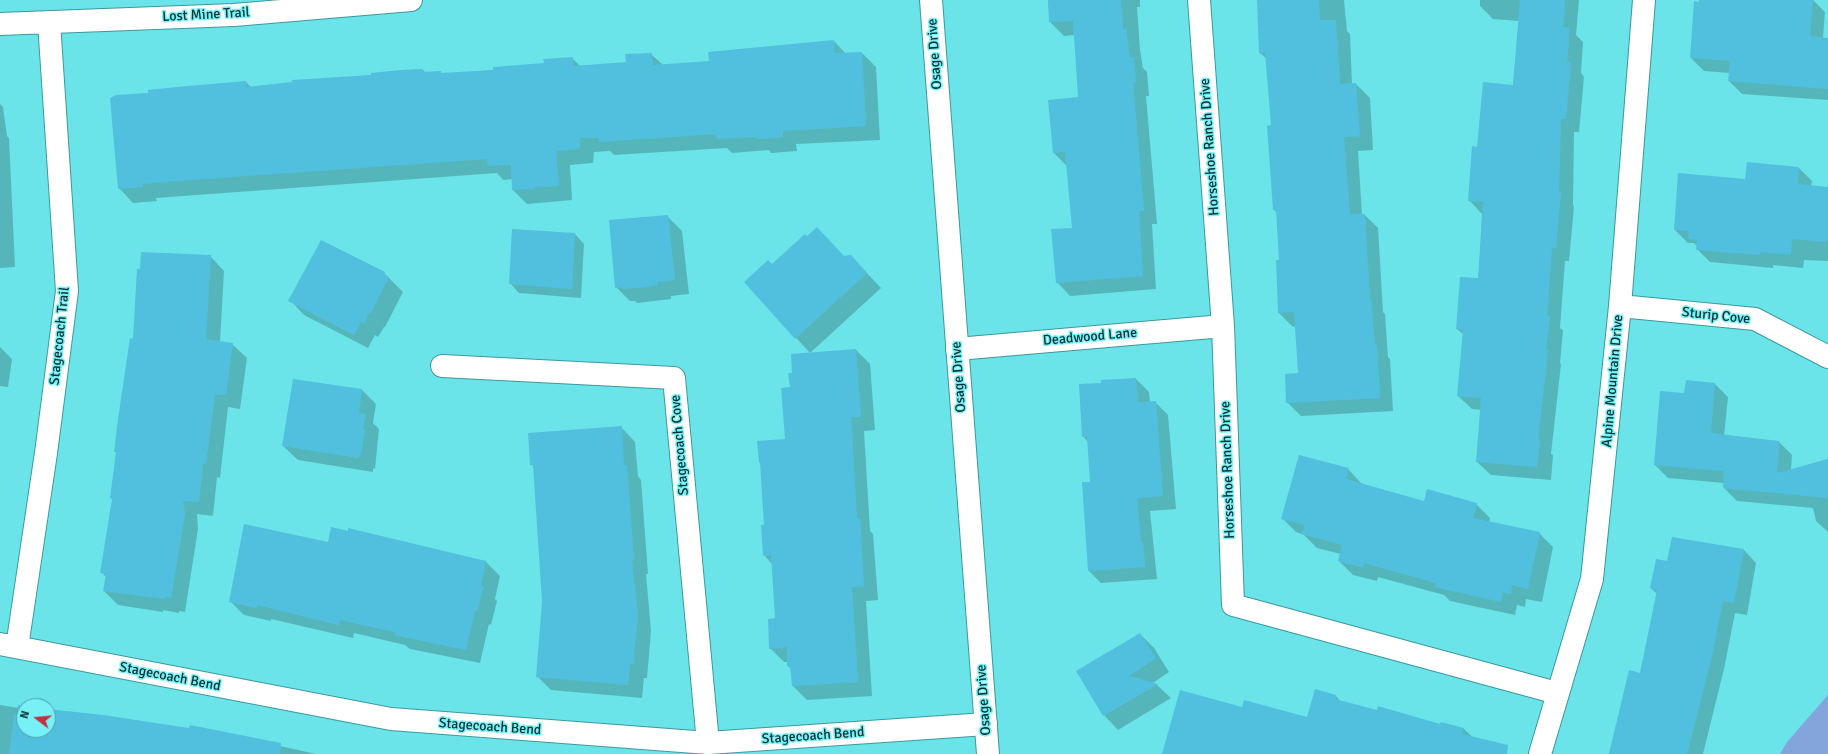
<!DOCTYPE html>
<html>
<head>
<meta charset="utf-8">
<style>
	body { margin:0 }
	#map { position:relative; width:1828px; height:754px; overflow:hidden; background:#6ae4e9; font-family:Signika,sans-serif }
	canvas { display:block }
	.north { position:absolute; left:16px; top:698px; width:40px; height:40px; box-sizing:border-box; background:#78f1f6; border:1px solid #4aa3a7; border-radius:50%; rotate:286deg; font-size:11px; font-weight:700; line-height:16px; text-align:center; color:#062f31 }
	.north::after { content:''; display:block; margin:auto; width:14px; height:18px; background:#c23143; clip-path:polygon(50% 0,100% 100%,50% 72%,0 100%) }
</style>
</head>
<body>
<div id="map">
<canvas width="1828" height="754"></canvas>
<div class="north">N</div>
</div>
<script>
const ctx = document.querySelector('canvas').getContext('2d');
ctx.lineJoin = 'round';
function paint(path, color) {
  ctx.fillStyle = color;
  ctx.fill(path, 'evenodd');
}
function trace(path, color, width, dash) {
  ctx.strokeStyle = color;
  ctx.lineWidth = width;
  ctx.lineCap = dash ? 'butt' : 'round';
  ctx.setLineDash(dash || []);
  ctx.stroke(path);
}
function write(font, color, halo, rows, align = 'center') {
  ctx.font = font + ' Signika,sans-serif';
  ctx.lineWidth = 3;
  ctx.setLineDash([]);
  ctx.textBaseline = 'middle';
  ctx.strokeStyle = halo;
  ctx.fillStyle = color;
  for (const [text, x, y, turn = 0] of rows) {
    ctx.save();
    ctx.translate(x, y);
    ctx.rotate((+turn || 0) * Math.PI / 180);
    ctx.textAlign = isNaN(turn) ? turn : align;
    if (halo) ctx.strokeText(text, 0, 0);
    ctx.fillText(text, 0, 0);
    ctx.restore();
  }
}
const water = new Path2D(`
	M1828,695V754H1780L1787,742Z`);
const shadow = new Path2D(`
	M1048,0H1140V7H1137L1140,50L1143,68L1147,72L1149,96H1146L1157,224H1152L1156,289L1070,296L1057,282L1073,229L1067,166L1054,153L1079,98L1075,35L1064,36L1050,22Z
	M1258,0H1344L1347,31L1350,34L1352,84H1356L1370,98L1373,150L1358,151L1362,215H1365L1378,228L1383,312L1385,314L1388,357L1390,359L1393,411L1301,416L1287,402L1299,374L1296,326L1293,327L1279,313L1280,260L1278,214L1274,210L1272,126L1267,59L1260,53Z
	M1480,0H1579L1576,35L1583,42L1581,73L1584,77L1579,132H1574L1573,205L1574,207L1569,261H1565L1560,328L1563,330L1560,363L1561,364L1551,454L1553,455L1551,480L1491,475L1477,462L1481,410L1472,409L1458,396L1464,335L1457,329L1479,279L1482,214L1469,200L1478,148L1513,86L1519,21L1493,19L1480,6Z
	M1700,0H1813L1825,12L1823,38H1828V100L1742,94L1729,81L1730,73L1704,71L1691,58Z
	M834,41L846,54L862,53L876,67L880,140L796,144L797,151L771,153L769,150L732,153L727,148L614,155L610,151L594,152L593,163L570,165L572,200L527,204L513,190V179L503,180L497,173L156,198L157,201L133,203L119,188L246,82L251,87L423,70L426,73L440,72L443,74L494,70L545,64L572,58L580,66L627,63L651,54L663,65L710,62Z
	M0,104L3,107L7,136L9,138L15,267L0,268Z
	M1799,168L1812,181L1811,186L1828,188V261L1804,260L1803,268L1773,265V268L1710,262L1697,249V246L1694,243H1688L1675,230L1679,174L1746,180Z
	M668,217L682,231L689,294L671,296V299L637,303L635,301H630L616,287Z
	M575,234L584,244L581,298L519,293L510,283Z
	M807,237L844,257L865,271L881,288L810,353L745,282L772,266Z
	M210,256L224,271L220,342L232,344L247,358L240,409L228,407L220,478L217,477L213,516L197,514L198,529L185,612L179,611V613L163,610V612L118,605L104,591L106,577L102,572L113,500L117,454L115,451L134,340Z
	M384,273L403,292L385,327H384L378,337L375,335L368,348L304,315L290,300Z
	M0,347L12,359L8,387L0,386Z
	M856,350L870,364L875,430L864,431L870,531L873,534L878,600L866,601L872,696L807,700L793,686L792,670L788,666V662H784L770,648L776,619L772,564L764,555L786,440L791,388Z
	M1136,379L1149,392L1150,402H1155L1168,415L1176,509L1150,511L1157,579L1101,583L1088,570L1091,483L1088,442L1083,436L1102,384Z
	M1715,384L1728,397L1724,436L1779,442L1792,455L1791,470L1828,459V532L1816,521L1813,508L1737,501L1724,488V483L1668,478L1655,465L1685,395Z
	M362,390L376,404L373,423L379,429L375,469L373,468V472L298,460L283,446Z
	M621,427L635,442L638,476L641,480L648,574H646L651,631L647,678H644L642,698L551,690L537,676L543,602L534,467L531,464Z
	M1348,469L1362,484L1424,502L1476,504L1490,518L1489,523L1539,533L1553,547L1542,602L1526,599L1525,607L1517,605L1515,615L1450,601L1444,595L1378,577L1377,581L1353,575L1339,561L1341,554L1317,548L1304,535L1296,532L1282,518Z
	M349,529L486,562L500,576L495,599L497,601L491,625L489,624L480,663L410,649L405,645L354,633L353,638L271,619V621L244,615L230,601L349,532Z
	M1744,550L1756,563L1747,615L1735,613L1724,669L1703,754H1609L1630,671L1641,674L1657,594L1651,588L1668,562Z
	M1140,634L1154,648L1169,672L1153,683L1157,685L1171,698L1118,730L1104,715Z
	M1336,696L1340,701L1378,711L1464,729L1491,754H1163L1243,709L1308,719Z
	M0,705L19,708L24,730H48V710L190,730L191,726L316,754H0Z`);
const building = new Path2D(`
	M1048,0H1121L1123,29H1126L1130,58L1134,57L1136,83H1133L1144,211H1139L1143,276L1056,283L1051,229L1072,228L1065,152L1053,153L1048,100L1078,97L1073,21L1049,22Z
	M1257,0H1319L1320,20H1336L1340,84L1356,83L1360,136L1344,137L1350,214H1365L1370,299H1371L1375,345H1377L1380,398L1286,403L1285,374L1298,373L1294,312L1278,313L1276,260H1279L1276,210H1273L1267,126L1271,125L1265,53H1259Z
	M1520,0H1565L1563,27L1570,28L1567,62H1571L1566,119H1561L1559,192H1561L1556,248H1552L1547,315L1550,316L1546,350H1548L1538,440H1540L1537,467L1476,462L1481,398L1457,396L1463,330L1456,329L1460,277L1478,278L1483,202L1468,201L1472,146L1477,147L1483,82L1513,85Z
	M1699,0H1813L1810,36L1828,38V89L1728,81L1730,61L1690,58L1694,1L1699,2Z
	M834,40L835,53L862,52L866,126L783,131V137L756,139V137L717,139L716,134L599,142V138H580V149L556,151L559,186L534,187V189L512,190L511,165L488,166L487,159L189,180L143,184V187L118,189L110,98L116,95L148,93V90L177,87L246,81L247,87L292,82V80L371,75V73L400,70L423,69V72L441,71V73L493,70V67L544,63L543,59L573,57V66L626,62L625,54L652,53L653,65L709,61L708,52Z
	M1747,162L1799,167L1798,184L1828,187V240L1826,242L1792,239L1791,255L1760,252V255L1696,250L1697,240L1688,239L1689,231L1674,230L1678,173L1745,179Z
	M668,215L675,280L657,282L658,285L646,287L622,289L621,287L615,288L609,220Z
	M817,227L844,256L851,255L867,273L795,339L744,282L768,260L772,264L805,234L807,236Z
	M512,229L575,233L572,289L509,284Z
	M321,240L385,272L384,274L389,277L370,314L369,313L364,323L361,322L354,335L288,301Z
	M141,252L211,255L206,339L233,343L226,395L215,394L206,464H203L199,502L183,501L185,514L171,598L165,597V599L103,591L106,574L100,573L112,499L110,498L116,452H114L118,419L130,338L133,339L137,269H140Z
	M856,349L861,417H851L857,519L860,518L864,586L852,587L858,682L792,686L790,666H787V647L769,649L768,619L775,618L771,555L763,556L761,525H764L760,463H759L757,441L785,439L781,388L790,387L788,373H792L791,354Z
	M1136,378L1138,402L1156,401L1163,496L1137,498L1141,542H1143L1145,567L1088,571L1082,482H1090L1087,437H1082L1079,384L1101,383V380Z
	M293,379L362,389L359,413L366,414L363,429L365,430L361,455H359V458L282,446Z
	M1686,380L1715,383L1711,433L1779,441L1777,473L1828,459V498L1723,488L1724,471L1654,465L1660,391L1684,393Z
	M622,426L624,465H627L634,560H632L638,616L633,664H630L628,685L536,677L542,602L533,465H530L528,433Z
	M1299,455L1349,468L1346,479L1424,501L1427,489L1477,503L1473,518L1540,532L1528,589L1512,585L1511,594L1503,592L1501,602L1435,587L1436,583L1364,563L1363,568L1338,561L1342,545L1302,534L1305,525L1281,519Z
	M244,524L328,542L331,527L348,531V528L486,561L481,586H484L477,611H475L466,650L394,635L395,632L340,620L339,625L257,605V608L229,602Z
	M1672,537L1744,549L1734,603L1723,601L1712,656L1687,754H1609L1629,670L1640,673L1657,590L1650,588L1656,559L1667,561Z
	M1140,633L1156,658L1129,676L1158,684L1103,716L1076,671Z
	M1315,689L1336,695L1335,699L1377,710L1378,706L1440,724L1441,722L1464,728L1462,734L1508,745L1507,754H1162L1180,690L1242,707L1244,700L1307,717Z
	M18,705L25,706L24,730H48V709L103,715L189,728L190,725L281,743L280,754H9L14,714L17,715Z`);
const minor = new Path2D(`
	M1199,0L1223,326L1233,605L1557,693
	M0,24L234,15L411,0
	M1620,306L1755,319L1828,357
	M957,349L1223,326
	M442,366L674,378L708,743
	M0,644L391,719L708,743L986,724
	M17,647L46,453L67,291L49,22
	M1540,754L1592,579L1620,306L1644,0`);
const tertiary = new Path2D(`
	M931,0L988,754`);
const streetNames = [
	["Lost Mine Trail",206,15,-3],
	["Osage Drive",935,54,-94],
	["Horseshoe Ranch Drive",1210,147,-94],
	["Sturip Cove",1716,316,6],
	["Stagecoach Trail",60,336,-84],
	["Deadwood Lane",1090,337,-5],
	["Osage Drive",959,377,-94],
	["Alpine Mountain Drive",1613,381,-85],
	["Stagecoach Cove",680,445,-95],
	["Horseshoe Ranch Drive",1228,470,-92],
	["Stagecoach Bend",170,677,11],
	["Osage Drive",984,700,-94],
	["Stagecoach Bend",490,727,4],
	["Stagecoach Bend",813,736,-4]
];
paint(water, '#83a5db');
paint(shadow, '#0003');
paint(building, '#51c0df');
trace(minor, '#3c999e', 24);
trace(tertiary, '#3c999e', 24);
trace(minor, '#fff', 22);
trace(tertiary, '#fff', 22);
write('14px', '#062f31', '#78f1f6', streetNames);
</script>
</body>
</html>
